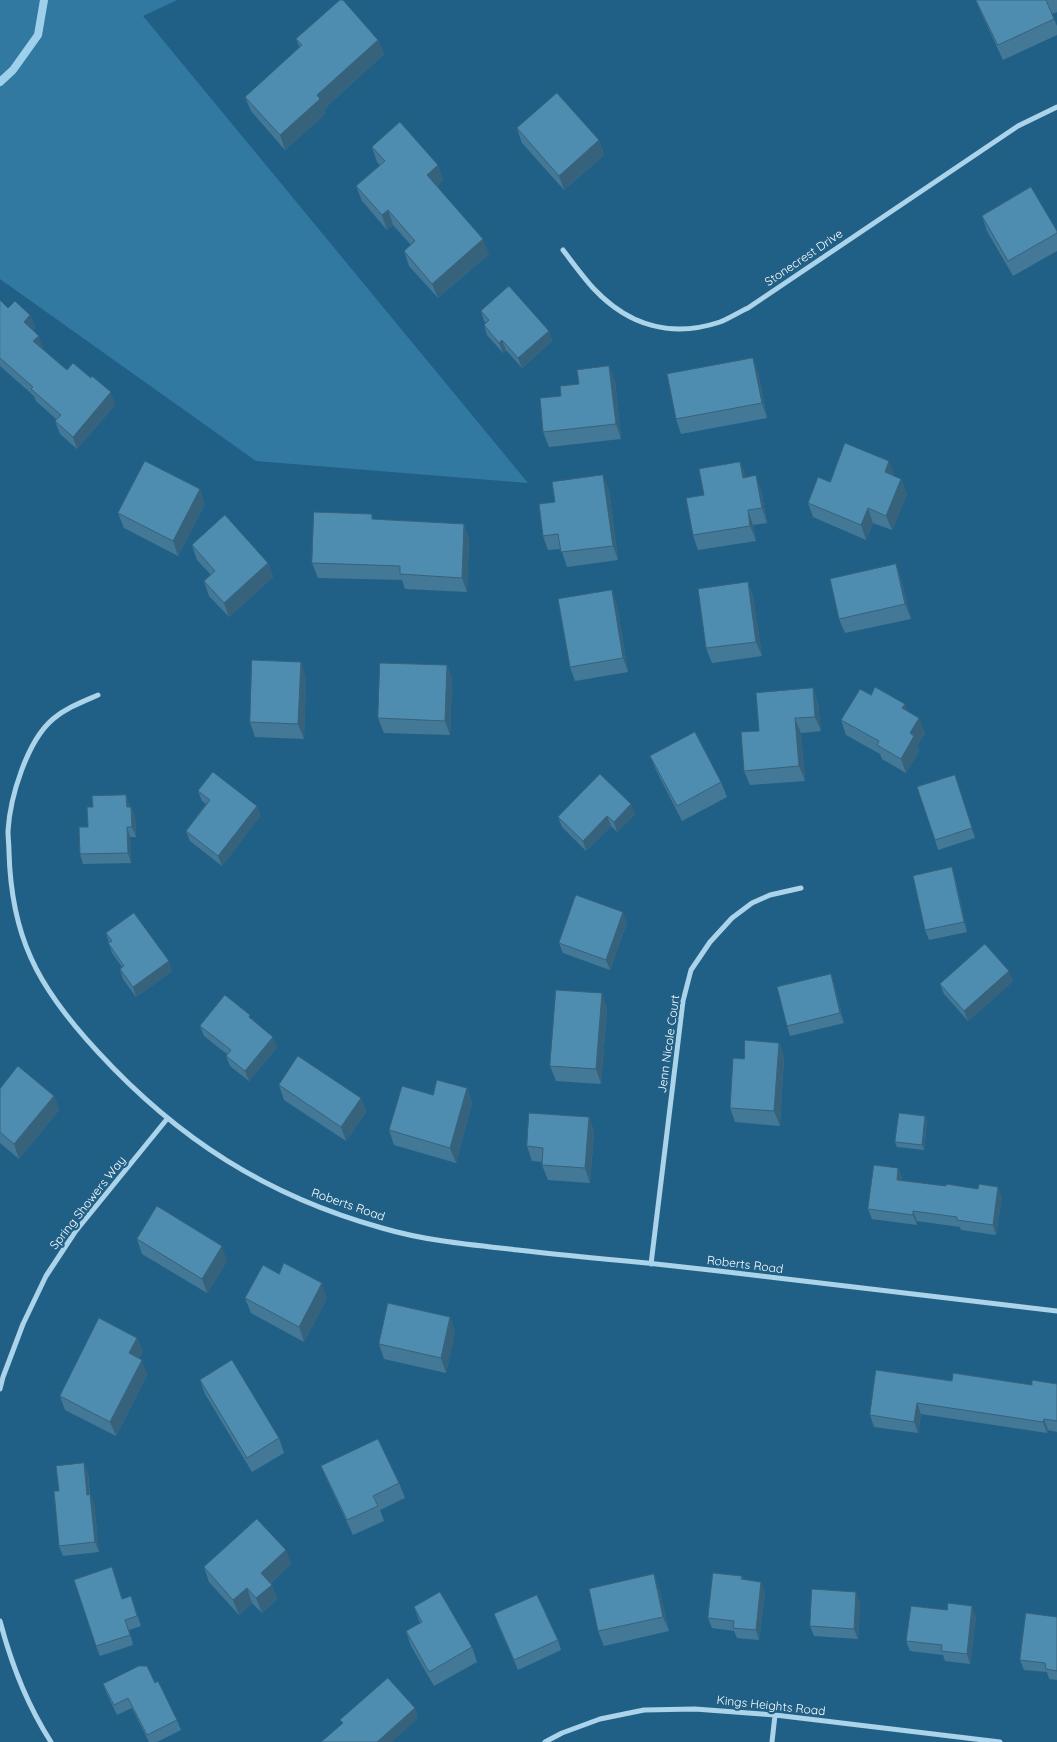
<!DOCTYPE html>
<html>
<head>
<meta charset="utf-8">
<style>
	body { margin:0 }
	canvas { display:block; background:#216086 }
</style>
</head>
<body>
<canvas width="1057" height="1742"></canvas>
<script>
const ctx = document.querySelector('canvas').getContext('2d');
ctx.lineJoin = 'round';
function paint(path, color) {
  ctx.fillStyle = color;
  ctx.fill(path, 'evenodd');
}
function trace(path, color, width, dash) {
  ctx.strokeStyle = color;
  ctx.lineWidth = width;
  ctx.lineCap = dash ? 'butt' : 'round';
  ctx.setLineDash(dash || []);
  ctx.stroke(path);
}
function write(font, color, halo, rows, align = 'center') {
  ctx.font = font + ' Quicksand,sans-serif';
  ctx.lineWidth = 4.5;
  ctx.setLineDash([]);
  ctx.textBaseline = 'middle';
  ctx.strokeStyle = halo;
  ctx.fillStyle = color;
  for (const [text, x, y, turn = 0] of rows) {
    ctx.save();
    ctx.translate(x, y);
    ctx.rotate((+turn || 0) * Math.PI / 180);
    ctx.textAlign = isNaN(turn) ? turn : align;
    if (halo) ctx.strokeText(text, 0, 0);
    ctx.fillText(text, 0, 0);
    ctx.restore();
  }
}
const green = new Path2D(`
	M0,0H177L143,16L528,483L256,461L0,279Z`);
const stream = new Path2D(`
	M0,82L13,70L38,35L44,0`);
const minor = new Path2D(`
	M563,250C573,263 583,277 594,289C629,326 672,338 720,322C730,318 739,312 748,308L1018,126L1057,107
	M98,695C82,702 66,708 53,719C27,741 10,797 8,831C8,838 9,845 9,852C10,888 16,925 31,958C46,992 72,1024 98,1052C178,1139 267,1196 382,1228C426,1241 473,1245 518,1250C561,1255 604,1259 647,1263C784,1278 921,1295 1057,1311
	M651,1264L683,1001L691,970L710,942L732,918L752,903L770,895L801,888
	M0,1389L3,1377L23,1324L46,1276L75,1232L167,1119
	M0,1621C11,1663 27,1705 51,1742
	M545,1742L562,1733L600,1719L644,1710L695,1709L775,1715L1000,1742
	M772,1742L775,1715`);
const wall = new Path2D(`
	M976,0H1057V12L1052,14L1057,26V35L1003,60L982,15Z
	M296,39L378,40L384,54L324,109L325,114L285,150L251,111L245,97L300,48Z
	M517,128L599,140L604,155L564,190L522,143Z
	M372,147L438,165L443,180L437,186L489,254L438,298L409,266L404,251L411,245L393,225L387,230L362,201L356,186L380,165L377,162Z
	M982,216L1057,231V251L1013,276L987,231Z
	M0,300L8,308L30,315L35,328L33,330L43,348L42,349L67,370L115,405L77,449L60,434L55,421L57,420L36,401L34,396L0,366Z
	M481,311L549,331L552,341L522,368L506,350L503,353L487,335L484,325L486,323L484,321Z
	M758,372L767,418L681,434L676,419Z
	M615,381L621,439L549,447L543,432L561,396Z
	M894,476L901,479L907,494L892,530L873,523L866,540L813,517L808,503L830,482L895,476Z
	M746,477L761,490L767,523L753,525L756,541L698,550L693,535L704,495Z
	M609,490L618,560L567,567L561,549L548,550L543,536L555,502Z
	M205,504L178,556L124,528L118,513Z
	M374,519L469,538L467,592L405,589L402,580L318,578L312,563Z
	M192,545L268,563L273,577L229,617L209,596L204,581L211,575L197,560Z
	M896,564L901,579L911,619L845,633L839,619Z
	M748,582L753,597L762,656L712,663L706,648Z
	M617,605L628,672L575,681L570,667Z
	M447,665L452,680L450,735L384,733L378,718Z
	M306,677L304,739L255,737L250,722Z
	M813,688L818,703L821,731L801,733L805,781L750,785L744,771L759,731Z
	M871,695L905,704L907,712L925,733L917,745L919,751L906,773L882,759L880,754L846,735L841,720Z
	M650,756L721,782L727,797L682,821L656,770Z
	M958,785L975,838L938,850L935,840Z
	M198,791L257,806L260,816L222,866L190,841L186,831L206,804L202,801Z
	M126,795L130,807H131L135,817L136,837H130L131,863L83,864L80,854L88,827L93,807Z
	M631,804L635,814L617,832L611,826L586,851L562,827L558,817Z
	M955,877L967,932L929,940L925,930Z
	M627,922L610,970L563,953L559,943Z
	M106,933L172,971L136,997L123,979L120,969L122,967L112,953Z
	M831,974L834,984L844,1023L790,1036L787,1026Z
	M1013,981L968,1021L944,994L940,984Z
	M607,1008L601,1084L556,1081L550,1066Z
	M252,1019L277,1047L249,1081L230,1066L226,1056L228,1055L204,1036L200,1026Z
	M779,1043L784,1057L780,1126L735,1122L730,1108L744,1059Z
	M279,1085L361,1098L366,1112L346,1141L284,1100Z
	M467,1088L472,1103L456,1163L394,1145L389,1130L433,1095Z
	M0,1089L54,1096L59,1110L19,1159L0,1143Z
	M925,1116L927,1121L924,1150L897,1147L895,1142Z
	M589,1117L594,1132L590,1183L548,1180L542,1165L543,1162L532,1161L527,1146Z
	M898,1168L902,1178V1181L1002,1197L996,1235L961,1230L960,1227L917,1221V1225L872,1219L868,1209Z
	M137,1239L227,1261L207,1293L142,1254Z
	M279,1274L327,1298L304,1342L251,1313L245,1298Z
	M450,1317L455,1332L446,1373L384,1359L379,1344Z
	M137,1338L143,1352L139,1359L147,1375L116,1436L65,1410L60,1396Z
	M200,1380L279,1438L284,1453L252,1472L205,1394Z
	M952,1381L1032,1385L1057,1384V1432L1048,1430L1047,1433L921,1414L918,1433L874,1427L870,1415Z
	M84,1463L88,1473L90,1494L94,1504L99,1552L63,1556L59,1546V1491Z
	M321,1466L399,1483L405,1498L380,1510L384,1521L353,1535L327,1480Z
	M291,1564L271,1583L277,1599L262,1613L252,1603L239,1615L209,1582L204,1567Z
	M742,1576L743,1579L765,1592L759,1640L737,1638L734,1631L712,1628L708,1618Z
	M659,1589L669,1631L604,1646L598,1631Z
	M131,1596L141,1626L129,1630L133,1645L100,1656L96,1646L123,1599Z
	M860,1602L858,1639L814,1636L810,1626Z
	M414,1607L472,1647L477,1662L434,1686L411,1646L406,1631L420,1623Z
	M494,1614L558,1640L561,1650L518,1670L498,1625Z
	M976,1616L970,1664L945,1661L943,1655L910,1651L906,1641Z
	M1057,1617V1680L1049,1679L1047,1672L1024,1670L1020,1660Z
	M103,1684L177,1720L181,1730L157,1742H149L132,1708L117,1715L107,1694Z`);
const shadedWall = new Path2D(`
	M378,40L384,54L324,109L325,114L285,150L280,135L317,95Z
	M599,140L604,155L564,190L559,176Z
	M438,165L443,180L433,190L427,175Z
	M388,210L393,225L387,230L382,215Z
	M483,239L489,254L438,298L432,284Z
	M30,315L35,328L29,335L24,322Z
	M549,331L552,341L522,368L518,358Z
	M39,336L43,348L38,354L33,341Z
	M502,340L506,350L503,353L499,343Z
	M753,358L758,372L767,418L762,403Z
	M609,366L615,381L621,439L616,424Z
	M111,392L115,405L77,449L73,437Z
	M889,461L895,476L890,487L885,472Z
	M740,462L746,476L749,492L743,478Z
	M603,475L609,490L618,560L613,546Z
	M756,475L761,490L767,523L762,508Z
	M901,479L907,494L892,530L886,516Z
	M200,489L205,504L178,556L173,541Z
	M868,508L873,523L866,540L861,525Z
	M748,510L753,525L756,541L750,526Z
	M464,524L469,538L467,592L462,578Z
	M268,563L273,577L229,617L224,603Z
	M896,564L901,579L911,619L905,604Z
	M748,582L753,597L762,656L756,642Z
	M612,590L617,605L628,672L623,658Z
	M301,662L306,677L304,739L298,724Z
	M447,665L452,680L450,735L445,721Z
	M813,688L818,703L821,731L815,717Z
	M905,704L910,719L902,708Z
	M795,718L801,733L805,781L799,766Z
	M919,718L925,733L917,745L919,751L906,773L901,759L910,733Z
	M126,795L130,805V817L127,807Z
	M631,804L635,814L617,832L614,822Z
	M257,806L260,816L222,866L218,856Z
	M131,807L135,817L136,837L132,827Z
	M607,816L611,826L586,851L583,841Z
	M127,827L130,837L131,863L128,853Z
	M952,867L955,877L967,932L964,922Z
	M623,912L627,922L610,970L606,960Z
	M169,961L172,971L136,997L133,987Z
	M1009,971L1013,981L968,1021L964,1011Z
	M831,974L834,984L844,1023L840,1013Z
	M602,993L607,1008L601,1084L596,1069Z
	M273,1037L277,1047L249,1081L245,1071Z
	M779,1043L784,1057L780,1126L774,1111Z
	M467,1088L472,1103L456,1163L450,1148Z
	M54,1096L59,1110L19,1159L14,1144Z
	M361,1098L366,1112L346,1141L341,1127Z
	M925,1116L927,1121L924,1150L922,1145Z
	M589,1117L594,1132L590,1183L585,1168Z
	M898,1168L902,1178L900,1190L897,1180Z
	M998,1187L1002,1197L996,1235L993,1225Z
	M913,1211L917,1221V1225L913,1215Z
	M222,1246L227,1261L207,1293L202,1279Z
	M322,1283L327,1298L304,1342L299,1327Z
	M450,1317L455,1332L446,1373L441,1358Z
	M137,1338L143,1352L135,1368L129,1353Z
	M142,1360L147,1375L116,1436L110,1422Z
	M917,1403L921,1414L918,1433L914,1422Z
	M1044,1419L1048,1430L1047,1433L1043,1422Z
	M84,1463L88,1473L90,1505L87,1495Z
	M90,1494L94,1504L99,1552L95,1542Z
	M286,1550L291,1564L266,1587L261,1573Z
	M654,1574L659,1589L669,1631L663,1617Z
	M761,1582L765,1592L759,1640L756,1630Z
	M272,1585L277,1599L262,1613L256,1598Z
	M247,1588L252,1603L239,1615L233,1600Z
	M856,1592L860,1602L858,1639L854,1629Z
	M972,1606L976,1616L970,1664L967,1654Z
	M415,1708L418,1718L392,1742H377Z`);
const building = new Path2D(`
	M340,0H343L378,40L317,95L320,99L280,135L245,97L302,45L296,39Z
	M976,0H1046L1054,19L998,45Z
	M557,93L599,140L559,176L517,128Z
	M400,122L438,165L427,175L483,239L432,284L404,251L415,241L388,210L382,215L356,186L385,161L372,147Z
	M1031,187L1057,231V233L1008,261L982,216Z
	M509,286L549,331L518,358L502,340L499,343L484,325L489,320L481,311Z
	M0,300L8,308L15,301L30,315L24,322L39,336L33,341L67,370L73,363L91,378L92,376L111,392L73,437L55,421L61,415L31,389L33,387L0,358Z
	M753,358L762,403L676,419L667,374Z
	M609,366L616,424L543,432L540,398L561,396L560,386L579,384L577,370Z
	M845,443L889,461L885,472L901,479L886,516L868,508L861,525L808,503L818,477L830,482Z
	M145,461L200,489L173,541L118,513Z
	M740,462L743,478L756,475L762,508L748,510L750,526L693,535L686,498L704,495L699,469Z
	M603,475L613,546L561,552L558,534L543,536L539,504L555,502L552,482Z
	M314,512L372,514V519L464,524L462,578L400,574V566L312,563Z
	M225,515L268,563L224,603L204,581L215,571L192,545Z
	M896,564L905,604L839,619L830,579Z
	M748,582L756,642L706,648L698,589Z
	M612,590L623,658L570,667L558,599Z
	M252,660L301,662L298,724L250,722Z
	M380,663L447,665L445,721L378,718Z
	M875,687L905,704L902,708L919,718L910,733L914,736L901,759L877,745L879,741L841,720L860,689L871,695Z
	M813,688L815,717L795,718L799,766L744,771L741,732L759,731L756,693Z
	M695,732L721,782L677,806L650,756Z
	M213,772L257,806L218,856L186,831L210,800L198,791Z
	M600,774L631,804L614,822L607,816L583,841L558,817Z
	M955,775L972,828L935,840L917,787Z
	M126,795L127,807H131L132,827H127L128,853L80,854L79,827H88L87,807H93L92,796Z
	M952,867L964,922L925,930L913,876Z
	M576,895L623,912L606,960L559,943Z
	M134,913L169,961L133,987L120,969L124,966L108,943L112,941L106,933Z
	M985,944L1009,971L964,1011L940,984Z
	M831,974L840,1013L787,1026L777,987Z
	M556,990L602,993L596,1069L550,1066Z
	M225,995L250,1015L249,1017L273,1037L245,1071L226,1056L231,1050L200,1026Z
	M745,1040L779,1043L774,1111L730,1108L733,1058L744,1059Z
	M298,1056L361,1098L341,1127L279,1085Z
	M18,1066L54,1096L14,1144L0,1132V1089Z
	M437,1080L467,1088L450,1148L389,1130L402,1086L433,1095Z
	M529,1113L589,1117L585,1168L542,1165L543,1148L527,1146Z
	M899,1113L925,1116L922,1145L895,1142Z
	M874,1165L898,1168L897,1180L946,1186V1184L978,1189L979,1184L998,1187L993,1225L957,1220V1217L913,1211V1215L868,1209Z
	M157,1206L222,1246L202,1279L137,1239Z
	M284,1263L322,1283L299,1327L245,1298L263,1265L279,1274Z
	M388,1303L450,1317L441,1358L379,1344Z
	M99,1318L137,1338L129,1353L142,1360L110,1422L60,1396Z
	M232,1360L279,1438L247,1458L200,1380Z
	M876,1370L952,1381L953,1373L1032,1385V1380L1057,1384V1421L1044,1419L1043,1422L917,1403L914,1422L870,1415Z
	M378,1439L399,1483L373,1496L378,1506L347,1520L321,1466Z
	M84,1463L87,1495L90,1494L95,1542L59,1546L54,1491H59L56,1466Z
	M257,1519L286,1550L261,1573L272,1585L256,1598L247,1588L233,1600L204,1567Z
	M112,1567L122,1599L131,1596L137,1616L125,1620L130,1635L96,1646L74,1580Z
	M713,1573L742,1576L741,1579L761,1582L756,1630L733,1628L734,1621L708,1618Z
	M654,1574L663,1617L598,1631L589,1589Z
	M812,1589L856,1592L854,1629L810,1626Z
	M440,1592L472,1647L429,1672L406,1631L422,1622L414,1607Z
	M537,1595L558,1640L514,1660L494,1614Z
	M948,1603L972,1606L967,1654L941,1651L942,1645L906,1641L911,1606L947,1610Z
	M1026,1613L1057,1617V1671L1046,1669L1045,1663L1020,1660Z
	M139,1666H147L155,1683L158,1681L177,1720L147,1735L128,1698L114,1705L103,1684Z
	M388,1678L415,1708L377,1742H321L343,1723L340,1720Z`);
const streetNames = [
	["Stonecrest Drive",804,258,-34],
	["Jenn Nicole Court",669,1044,-82],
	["Spring Showers Way",88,1203,-52],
	["Roberts Road",348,1205,19],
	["Roberts Road",745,1265,7],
	["Kings Heights Road",771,1706,6]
];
paint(green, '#3279a2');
trace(stream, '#9fd0eb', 8);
trace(minor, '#abd3e9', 5);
paint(wall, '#437897');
paint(shadedWall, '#37627b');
paint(building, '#4e8cb0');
trace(building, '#37627b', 1);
write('12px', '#fff', '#216086', streetNames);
</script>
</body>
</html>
